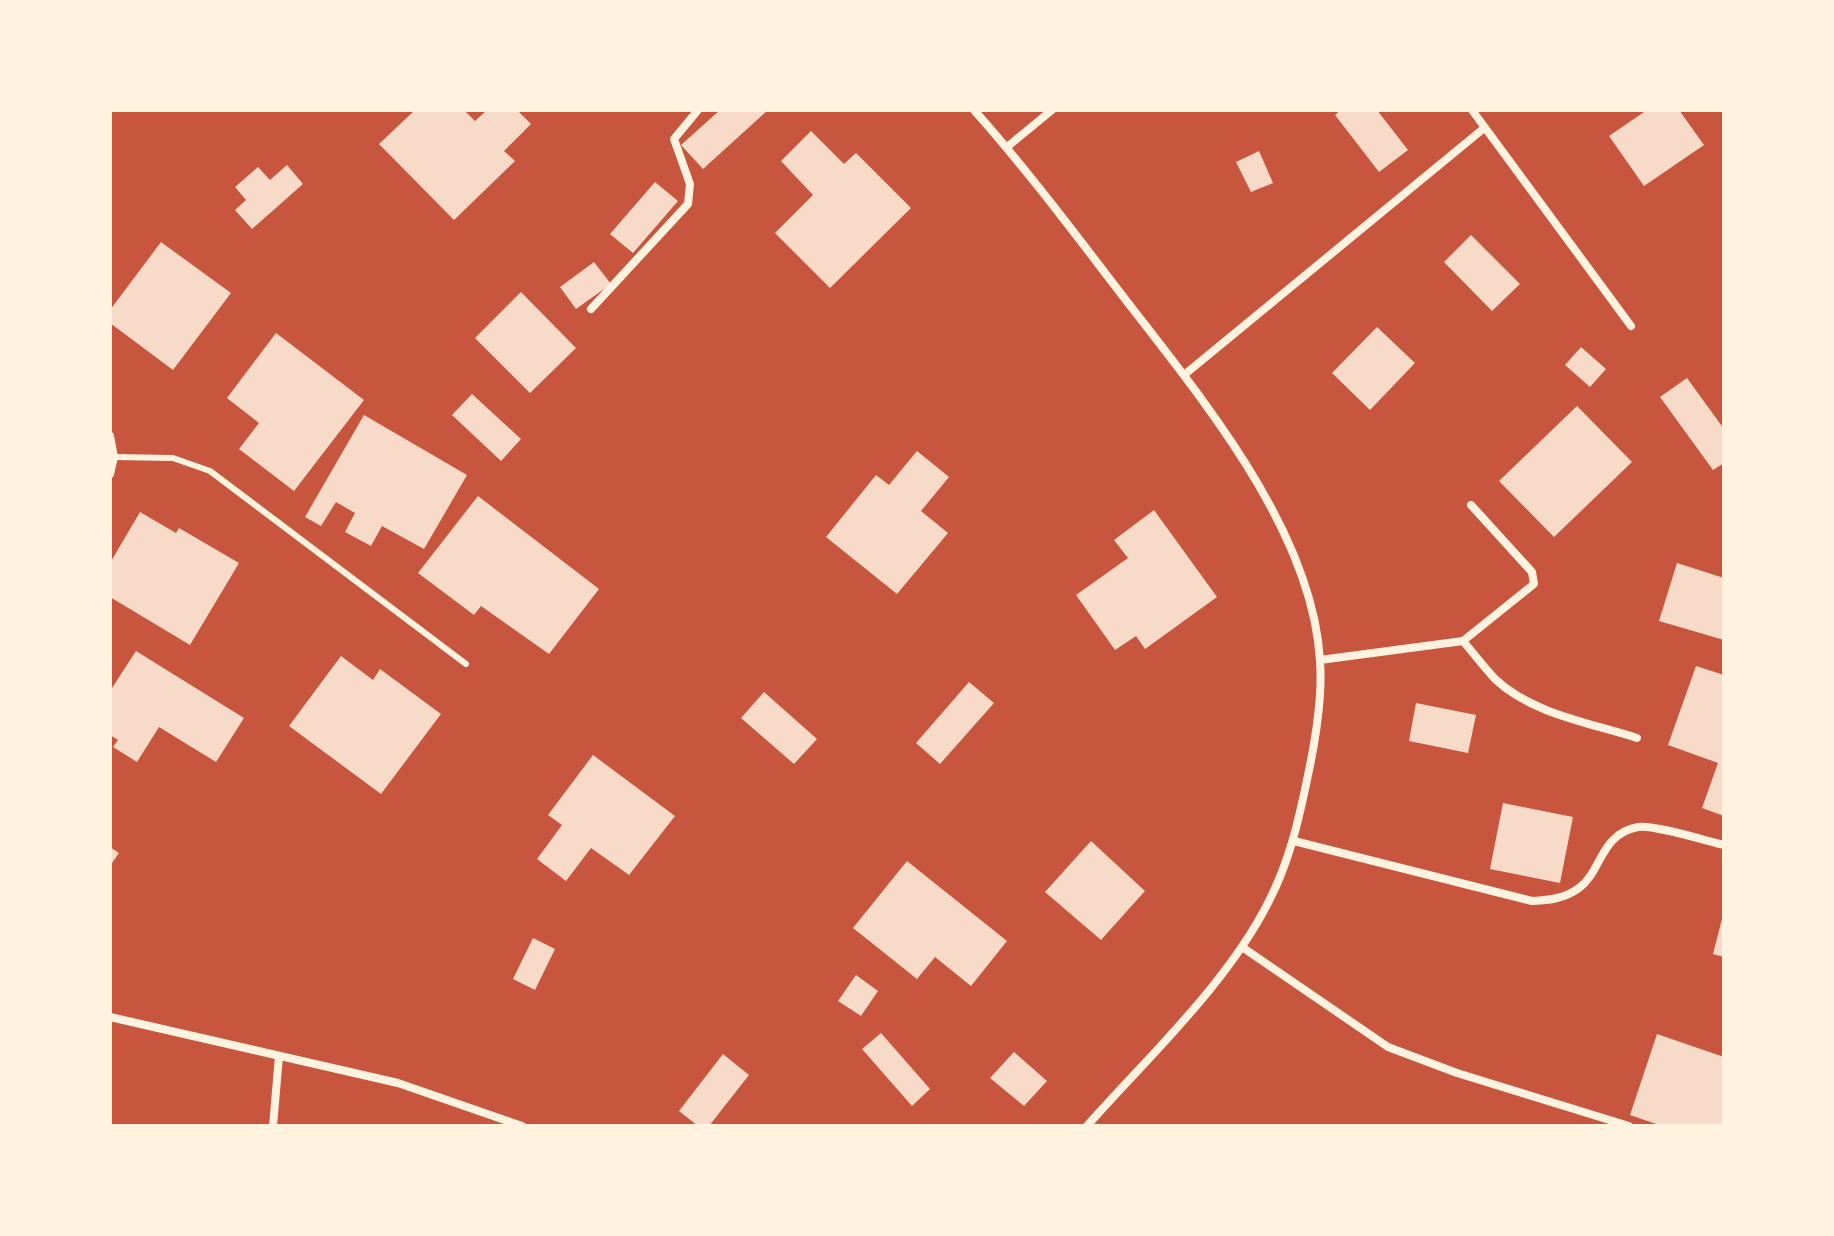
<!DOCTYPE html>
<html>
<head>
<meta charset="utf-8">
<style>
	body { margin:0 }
	#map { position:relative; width:1834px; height:1236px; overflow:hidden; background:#c8553d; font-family:"Golos Text",sans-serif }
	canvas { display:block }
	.frame { position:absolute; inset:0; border:112px solid #fff3e0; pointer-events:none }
</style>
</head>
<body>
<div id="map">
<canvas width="1834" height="1236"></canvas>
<div class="frame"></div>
</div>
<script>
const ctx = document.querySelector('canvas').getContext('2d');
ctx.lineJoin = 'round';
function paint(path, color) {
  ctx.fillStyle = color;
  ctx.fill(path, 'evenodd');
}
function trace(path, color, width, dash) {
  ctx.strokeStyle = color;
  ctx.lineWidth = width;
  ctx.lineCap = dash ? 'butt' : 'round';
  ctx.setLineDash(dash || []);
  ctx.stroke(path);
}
const building = new Path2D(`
	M415,110H464L475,121L487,110H517L531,124L504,151L515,161L454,220L379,144Z
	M720,110H768L703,169L681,145Z
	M1341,110H1377L1408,150L1379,172L1335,115Z
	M1647,110H1679L1704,145L1644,186L1609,136Z
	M811,131L844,164L856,153L911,208L830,288L775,233L813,195L781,161Z
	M1259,151L1273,183L1251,192L1236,162Z
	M287,165L303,184L252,229L235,210L246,200L235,187L258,167L270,180Z
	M655,182L678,201L633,253L610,234Z
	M1471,235L1520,284L1492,311L1444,262Z
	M161,242L231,293L173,370L110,323V310Z
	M594,262L611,284L576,309L560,287Z
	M521,292L576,348L530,393L475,338Z
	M1377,327L1415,363L1370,410L1332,373Z
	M276,333L364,400L294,491L239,449L259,423L227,398Z
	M1581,347L1606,369L1590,387L1565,365Z
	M1687,378L1724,429V463L1713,470L1660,397Z
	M472,394L521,439L501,461L452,415Z
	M1577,406L1632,462L1554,537L1499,481Z
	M364,415L467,475L424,549L382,526L371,546L345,532L355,513L336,502L321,526L305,517Z
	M917,451L949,477L921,511L948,533L897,594L826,537L876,475L889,485Z
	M478,496L599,589L549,654L481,606L474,615L418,573Z
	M1154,510L1217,597L1145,649L1136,636L1115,650L1076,595L1128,558L1114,540Z
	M140,512L176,533L179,528L239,563L190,645L110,597V563Z
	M1677,563L1724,578V640L1659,621Z
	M136,651L244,718L216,762L159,727L137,762L113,747L118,740L110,735V691Z
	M341,656L373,680L380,669L441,714L381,794L289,726Z
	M1696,666L1724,675V816L1702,808L1718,763L1668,745Z
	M969,682L994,703L940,764L916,743Z
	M764,692L817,739L794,764L741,718Z
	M1416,703L1476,715L1468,753L1409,741Z
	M593,755L675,816L629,875L591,848L566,881L537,859L562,825L548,815Z
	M1503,803L1573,817L1560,883L1490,869Z
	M1091,841L1145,891L1101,940L1045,892Z
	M110,847L119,853L110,866Z
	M907,861L1007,941L971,986L935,957L917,979L853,928Z
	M1723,915H1724V957L1713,954Z
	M533,938L555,949L535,990L513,979Z
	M856,975L878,991L861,1016L838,1001Z
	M881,1033L930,1089L912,1106L862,1049Z
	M1657,1034L1724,1057V1126H1662L1630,1115Z
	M1014,1052L1047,1081L1024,1106L990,1078Z
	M723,1054L749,1075L709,1126H698L679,1111Z`);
const service = new Path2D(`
	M114,457L173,458L210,471L466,664`);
const minor = new Path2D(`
	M974,110C1030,173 1081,242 1132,308C1207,405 1313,534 1320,661C1323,699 1315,743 1307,780C1298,823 1289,862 1269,901C1228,983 1148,1057 1087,1126
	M1472,110L1631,326
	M1007,147L1052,110
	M591,309L688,204L690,184L674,139L698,110
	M1184,375L1483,129
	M110,436L114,457L110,474
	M1463,641L1534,584L1532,572L1471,505
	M1320,660L1463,641C1474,654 1484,667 1495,679C1532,714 1591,723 1637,738
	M1294,841L1532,901C1549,900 1564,899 1579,888C1602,871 1600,834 1638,827C1652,824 1707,841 1724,845
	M1242,947L1388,1047L1457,1073L1629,1126
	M110,1017L398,1083L522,1126
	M273,1126L279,1056`);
paint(building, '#f7dbc8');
trace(service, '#fff3e0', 6);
trace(minor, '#fff3e0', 8);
</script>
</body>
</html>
